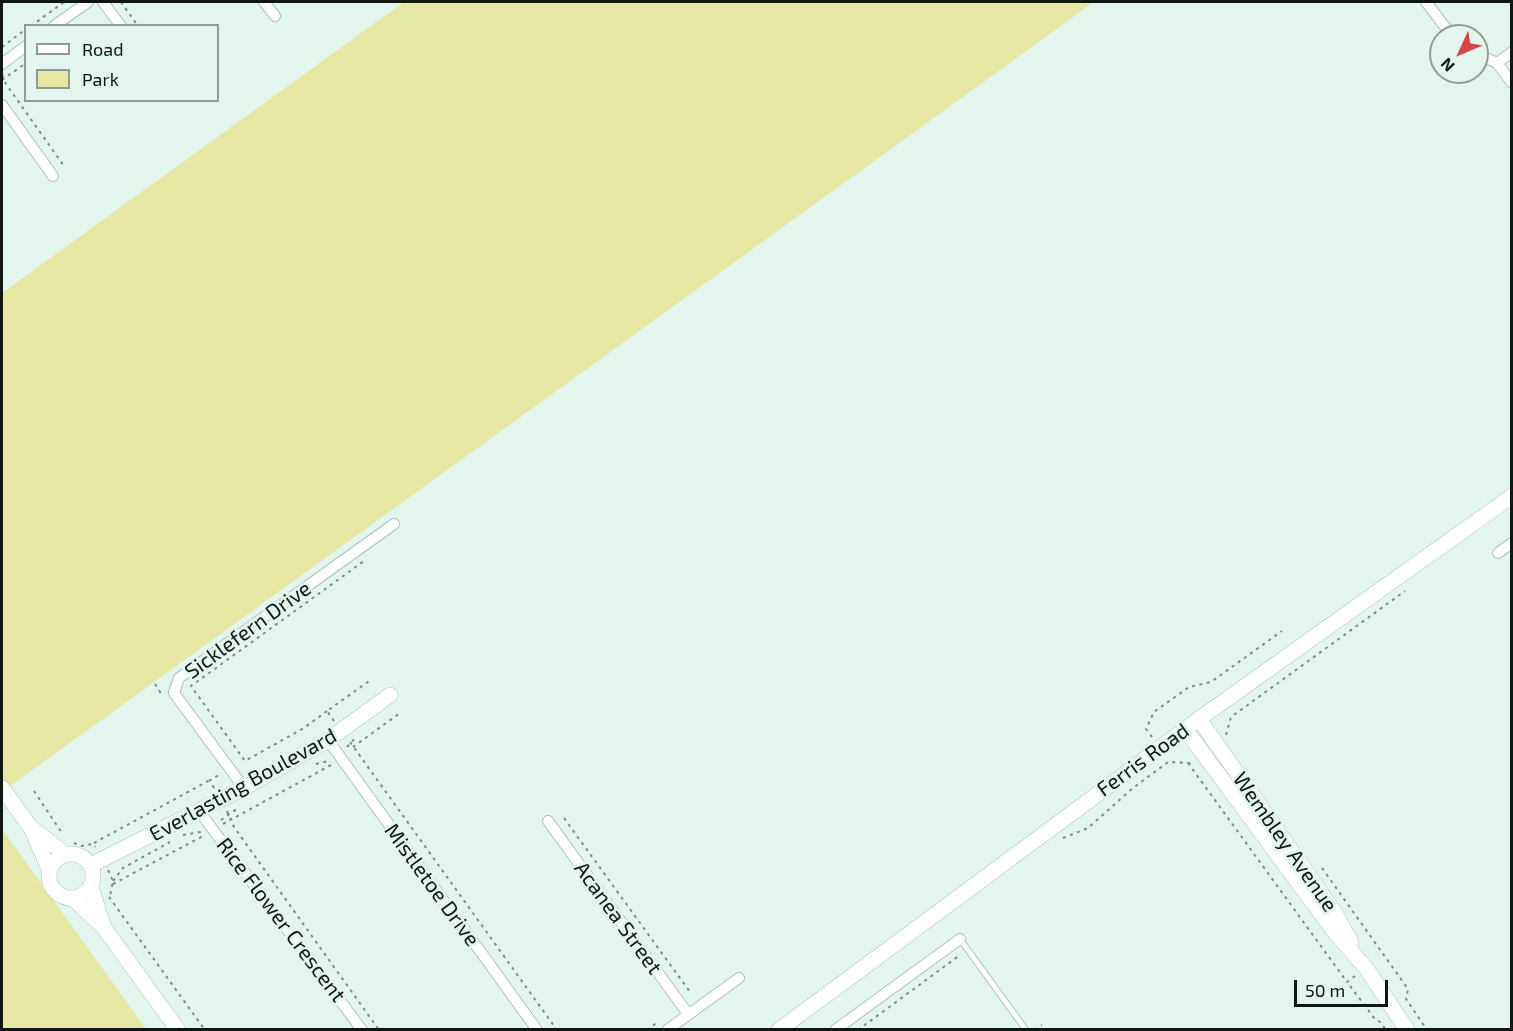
<!DOCTYPE html>
<html>
<head>
<meta charset="utf-8">
<style>
	body { margin:0 }
	#map { position:relative; width:1513px; height:1031px; overflow:hidden; background:#e3f6ed; font-family:"Exo 2",sans-serif }
	canvas { display:block }
	.frame { position:absolute; inset:0; border:3px solid #0f1613; pointer-events:none }
	.legend { position:absolute; left:24px; top:24px; width:195px; height:78px; box-sizing:border-box; background:#e3f6ed; border:2px solid #8e9c96; margin:0; padding:8px 10px; list-style:none; font-size:18px; color:#0f1613 }
	.legend li { display:flex; align-items:center; gap:12px; height:30px }
	.legend b { width:30px; border:2px solid #8e9c96 }
	.north { position:absolute; left:1429px; top:24px; width:60px; height:60px; box-sizing:border-box; background:#e3f6ed; border:2px solid #8e9c96; border-radius:50%; rotate:226deg; font-size:16px; font-weight:700; line-height:24px; text-align:center; color:#0f1613 }
	.north::after { content:''; display:block; margin:auto; width:21px; height:27px; background:#d54646; clip-path:polygon(50% 0,100% 100%,50% 72%,0 100%) }
	.scale { position:absolute; left:1294px; top:980px; width:94px; height:27px; box-sizing:border-box; border:3px solid #0f1613; border-top:0; padding-left:8px; font-size:18px; line-height:21px; white-space:nowrap; color:#0f1613; -webkit-text-stroke:4px #e3f6ed; paint-order:stroke }
</style>
</head>
<body>
<div id="map">
<canvas width="1513" height="1031"></canvas>
<div class="frame"></div>
<ul class="legend">
<li><b style="height:8px;background:#fff"></b>Road</li>
<li><b style="height:16px;background:#e5e7a2"></b>Park</li>
</ul>
<div class="north">N</div>
<div class="scale">50 m</div>
</div>
<script>
const ctx = document.querySelector('canvas').getContext('2d');
ctx.lineJoin = 'round';
function paint(path, color) {
  ctx.fillStyle = color;
  ctx.fill(path, 'evenodd');
}
function trace(path, color, width, dash) {
  ctx.strokeStyle = color;
  ctx.lineWidth = width;
  ctx.lineCap = dash ? 'butt' : 'round';
  ctx.setLineDash(dash || []);
  ctx.stroke(path);
}
function write(font, color, halo, rows, align = 'center') {
  ctx.font = font + ' "Exo 2",sans-serif';
  ctx.lineWidth = 6;
  ctx.setLineDash([]);
  ctx.textBaseline = 'middle';
  ctx.strokeStyle = halo;
  ctx.fillStyle = color;
  for (const [text, x, y, turn = 0] of rows) {
    ctx.save();
    ctx.translate(x, y);
    ctx.rotate((+turn || 0) * Math.PI / 180);
    ctx.textAlign = isNaN(turn) ? turn : align;
    if (halo) ctx.strokeText(text, 0, 0);
    ctx.fillText(text, 0, 0);
    ctx.restore();
  }
}
const green = new Path2D(`
	M404,2H1094L2,792V293Z
	M2,829L146,1029H2Z`);
const path = new Path2D(`
	M121,2L138,26
	M31,26L64,2
	M2,47L26,29
	M2,75L6,84L64,166
	M2,80L26,63
	M155,684L162,695
	M327,711L304,728L245,761L191,686L364,561
	M334,721L327,711L372,679
	M1226,735L1231,717L1405,591
	M1152,737L1146,729L1154,712L1189,687L1211,682L1282,631
	M350,742L557,1030
	M347,747L357,736
	M353,747L400,713
	M1188,763L1347,982
	M316,764L328,761
	M214,788L210,780L221,774
	M34,791L62,833
	M227,811L234,827L379,1030
	M564,818L690,992
	M221,820L238,808
	M223,824L331,765
	M183,835L201,832
	M1063,838L1088,828L1133,788L1168,762L1190,763L1193,760
	M74,843L81,846L93,844L95,847
	M94,843L210,780
	M1322,868L1408,989L1406,999L1427,1030
	M108,870L113,881L110,896
	M113,881L123,868L170,842
	M113,884L203,836
	M109,897L205,1030
	M1355,976L1347,982L1375,1019L1380,1022L1386,1030
	M647,1030L659,1021
	M858,1030L960,955
	M1035,1030L1042,1025`);
const lane = new Path2D(`
	M960,939L1026,1030`);
const street = new Path2D(`
	M103,2L121,26
	M264,2L275,16
	M1426,2L1452,36
	M54,26L88,2
	M1477,54L1497,63L1512,83
	M1497,63L1512,52
	M2,64L26,46
	M2,105L53,176
	M1498,553L1512,543
	M328,740L537,1030
	M244,788L174,693L179,678L394,524
	M199,811L362,1030
	M548,821L688,1014
	M667,1030L739,978
	M835,1030L960,939`);
const secondary = new Path2D(`
	M1199,719L1335,913L1351,942
	M1185,729L1333,930L1366,968L1407,1030
	M2,788L31,828L49,869
	M34,830L65,854
	M49 876a22 22 0 1 1 44 0a22 22 0 1 1-44 0Z
	M91,865L244,788L328,740L390,695
	M91,887L103,925
	M73,898L104,928L178,1030
	M779,1030L1199,719L1512,496`);
const streetNames = [
	["Sicklefern Drive",248,630,-36],
	["Ferris Road",1143,760,-36],
	["Everlasting Boulevard",243,785,-29],
	["Wembley Avenue",1285,842,55],
	["Mistletoe Drive",432,885,54],
	["Acanea Street",618,918,54],
	["Rice Flower Crescent",281,920,53]
];
paint(green, '#e5e7a2');
trace(lane, '#aec1b8', 7);
trace(street, '#aec1b8', 12);
trace(secondary, '#aec1b8', 16);
trace(path, '#7e8b85', 2, [3, 4.5]);
trace(lane, '#fff', 5);
trace(street, '#fff', 10);
trace(secondary, '#fff', 15);
write('21px', '#0f1613', '#e3f6ed', streetNames);
</script>
</body>
</html>
